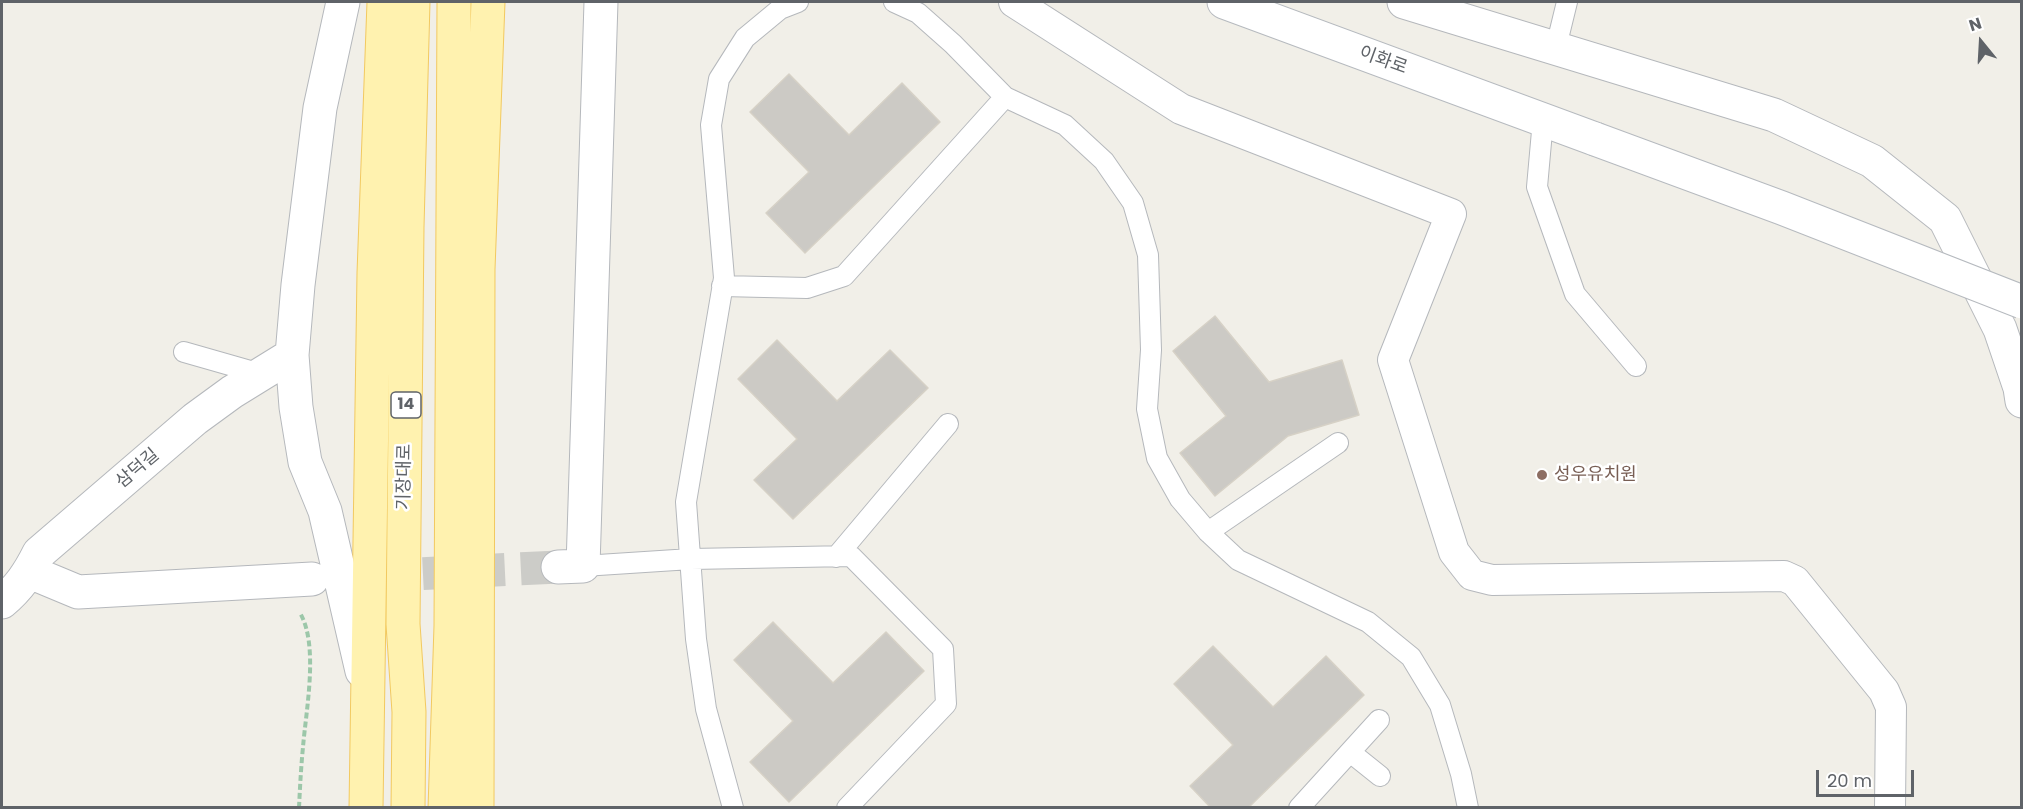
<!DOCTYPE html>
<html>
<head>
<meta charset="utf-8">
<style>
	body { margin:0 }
	#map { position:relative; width:2023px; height:809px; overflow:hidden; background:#f1efe8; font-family:Poppins,sans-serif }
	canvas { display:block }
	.frame { position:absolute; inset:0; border:3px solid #5f6368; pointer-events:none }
	.north { position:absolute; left:1951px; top:12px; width:60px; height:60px; -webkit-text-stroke:4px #fff; paint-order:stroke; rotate:342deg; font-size:16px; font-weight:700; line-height:24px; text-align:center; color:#5f6368 }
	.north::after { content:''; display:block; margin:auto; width:21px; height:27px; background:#5f6368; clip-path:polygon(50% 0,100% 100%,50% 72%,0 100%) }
	.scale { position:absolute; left:1816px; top:770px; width:98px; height:27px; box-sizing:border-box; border:3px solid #5f6368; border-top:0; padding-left:8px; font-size:18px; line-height:21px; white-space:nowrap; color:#5f6368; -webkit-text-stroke:4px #fff; paint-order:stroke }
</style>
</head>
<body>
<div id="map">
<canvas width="2023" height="809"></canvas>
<div class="frame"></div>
<div class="north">N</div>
<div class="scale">20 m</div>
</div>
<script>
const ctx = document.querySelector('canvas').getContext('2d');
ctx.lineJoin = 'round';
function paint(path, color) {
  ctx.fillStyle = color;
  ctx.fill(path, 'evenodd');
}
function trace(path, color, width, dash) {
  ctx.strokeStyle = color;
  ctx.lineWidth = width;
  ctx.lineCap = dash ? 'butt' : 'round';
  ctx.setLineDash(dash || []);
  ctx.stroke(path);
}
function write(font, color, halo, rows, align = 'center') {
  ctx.font = font + ' Poppins,"Noto Sans KR",sans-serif';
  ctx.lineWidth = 5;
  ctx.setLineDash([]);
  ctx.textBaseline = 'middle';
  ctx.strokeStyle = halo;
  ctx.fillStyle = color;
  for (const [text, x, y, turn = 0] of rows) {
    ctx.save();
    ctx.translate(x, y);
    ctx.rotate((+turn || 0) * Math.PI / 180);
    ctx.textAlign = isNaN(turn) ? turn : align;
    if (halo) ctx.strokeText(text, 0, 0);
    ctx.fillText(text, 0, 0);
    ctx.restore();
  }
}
const building = new Path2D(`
	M789,74L849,135L902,83L940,122L805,253L766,213L809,172L750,112Z
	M1215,316L1269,382L1342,360L1359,415L1288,436L1215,496L1180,453L1226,416L1173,351Z
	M777,340L837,401L890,350L928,388L793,519L754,480L797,439L738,379Z
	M773,622L833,683L886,632L924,671L789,802L750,762L793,721L734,660Z
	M1213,646L1273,707L1326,656L1364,695L1248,808H1211L1190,786L1233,745L1174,684Z`);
const minorTunnel = new Path2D(`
	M374,576L558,567`);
const path = new Path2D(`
	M299,808C300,787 301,767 303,747C306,710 319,645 300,613`);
const service = new Path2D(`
	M894,2L918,13L953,44L1005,97L1065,125L1104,161L1133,203L1148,255L1151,350L1147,409L1157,458L1180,499L1208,532L1238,560L1368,622L1411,657L1440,705L1461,774L1468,808
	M1556,47L1567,2
	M1543,120L1537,187L1575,294L1636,366
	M722,286L807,288L844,276L1005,97
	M184,352L261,374
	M1208,532L1338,443
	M836,557L948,424
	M583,566L691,559L851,556L943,649L946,704L847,808
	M1350,752L1380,776
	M733,808L706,709L696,639L686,502L724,278L711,125L719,79L745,38L780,9L798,2
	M1299,808L1379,720`);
const pedestrian = new Path2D(`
	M1014,2L1181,109L1451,214L1393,360L1454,552L1472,575L1492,580L1784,576L1795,581L1884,691L1891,707L1890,808`);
const minor = new Path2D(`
	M343,2L320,108L298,285L292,355L296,407L305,462L325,511L362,671
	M1404,2L1774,115L1872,161L1945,219L2000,329L2020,388L2022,401
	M558,567L583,566L601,2
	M30,572L78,592L312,579
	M2,602C19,588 29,573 39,553L195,419L232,392L292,355`);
const secondary = new Path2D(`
	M1224,2L1595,139`);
const primary = new Path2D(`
	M366,808L374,273L384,2
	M408,808L409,712L403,624L407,227L413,2
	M445,808L451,626L454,2
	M477,808L478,269L488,2`);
const secondaryBridge = new Path2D(`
	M1595,139L1782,208L2022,302`);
const markers = [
	[1542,475,6,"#8d6e63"]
];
const shields = [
	[406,405,30]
];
const shieldNames = [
	["14",406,405]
];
const streetNames = [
	["이화로",1383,61,20],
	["삼덕길",138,469,-40],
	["기장대로",405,477,-89]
];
const educationNames = [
	["성우유치원",1554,475]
];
paint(building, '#cccac5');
trace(building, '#d6d1c6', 1.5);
trace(minorTunnel, '#ccccc8', 33, [33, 16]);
trace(service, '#b5b8bc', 22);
trace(pedestrian, '#b5b8bc', 32);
trace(minor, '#b5b8bc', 35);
trace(secondary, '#b6babf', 35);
trace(primary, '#f2c960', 35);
trace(path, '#9cc7a9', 4, [6, 3]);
trace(service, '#fff', 20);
trace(pedestrian, '#fff', 30);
trace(minor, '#fff', 33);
trace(secondary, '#fff', 33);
trace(primary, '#fff2af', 33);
trace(secondaryBridge, '#b6babf', 35, []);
trace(secondaryBridge, '#fff', 33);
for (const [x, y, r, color] of markers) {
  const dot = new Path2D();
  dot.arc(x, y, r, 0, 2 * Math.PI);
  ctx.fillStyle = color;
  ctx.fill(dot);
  trace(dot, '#fff', 2);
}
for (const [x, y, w] of shields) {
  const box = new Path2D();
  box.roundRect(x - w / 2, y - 13, w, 26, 4.5);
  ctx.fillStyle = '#fff';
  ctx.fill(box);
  trace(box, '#5f6368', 1.5);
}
write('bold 16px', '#5f6368', null, shieldNames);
write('18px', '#5f6368', '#fff', streetNames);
write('18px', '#785e54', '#fff', educationNames, 'left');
</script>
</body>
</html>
